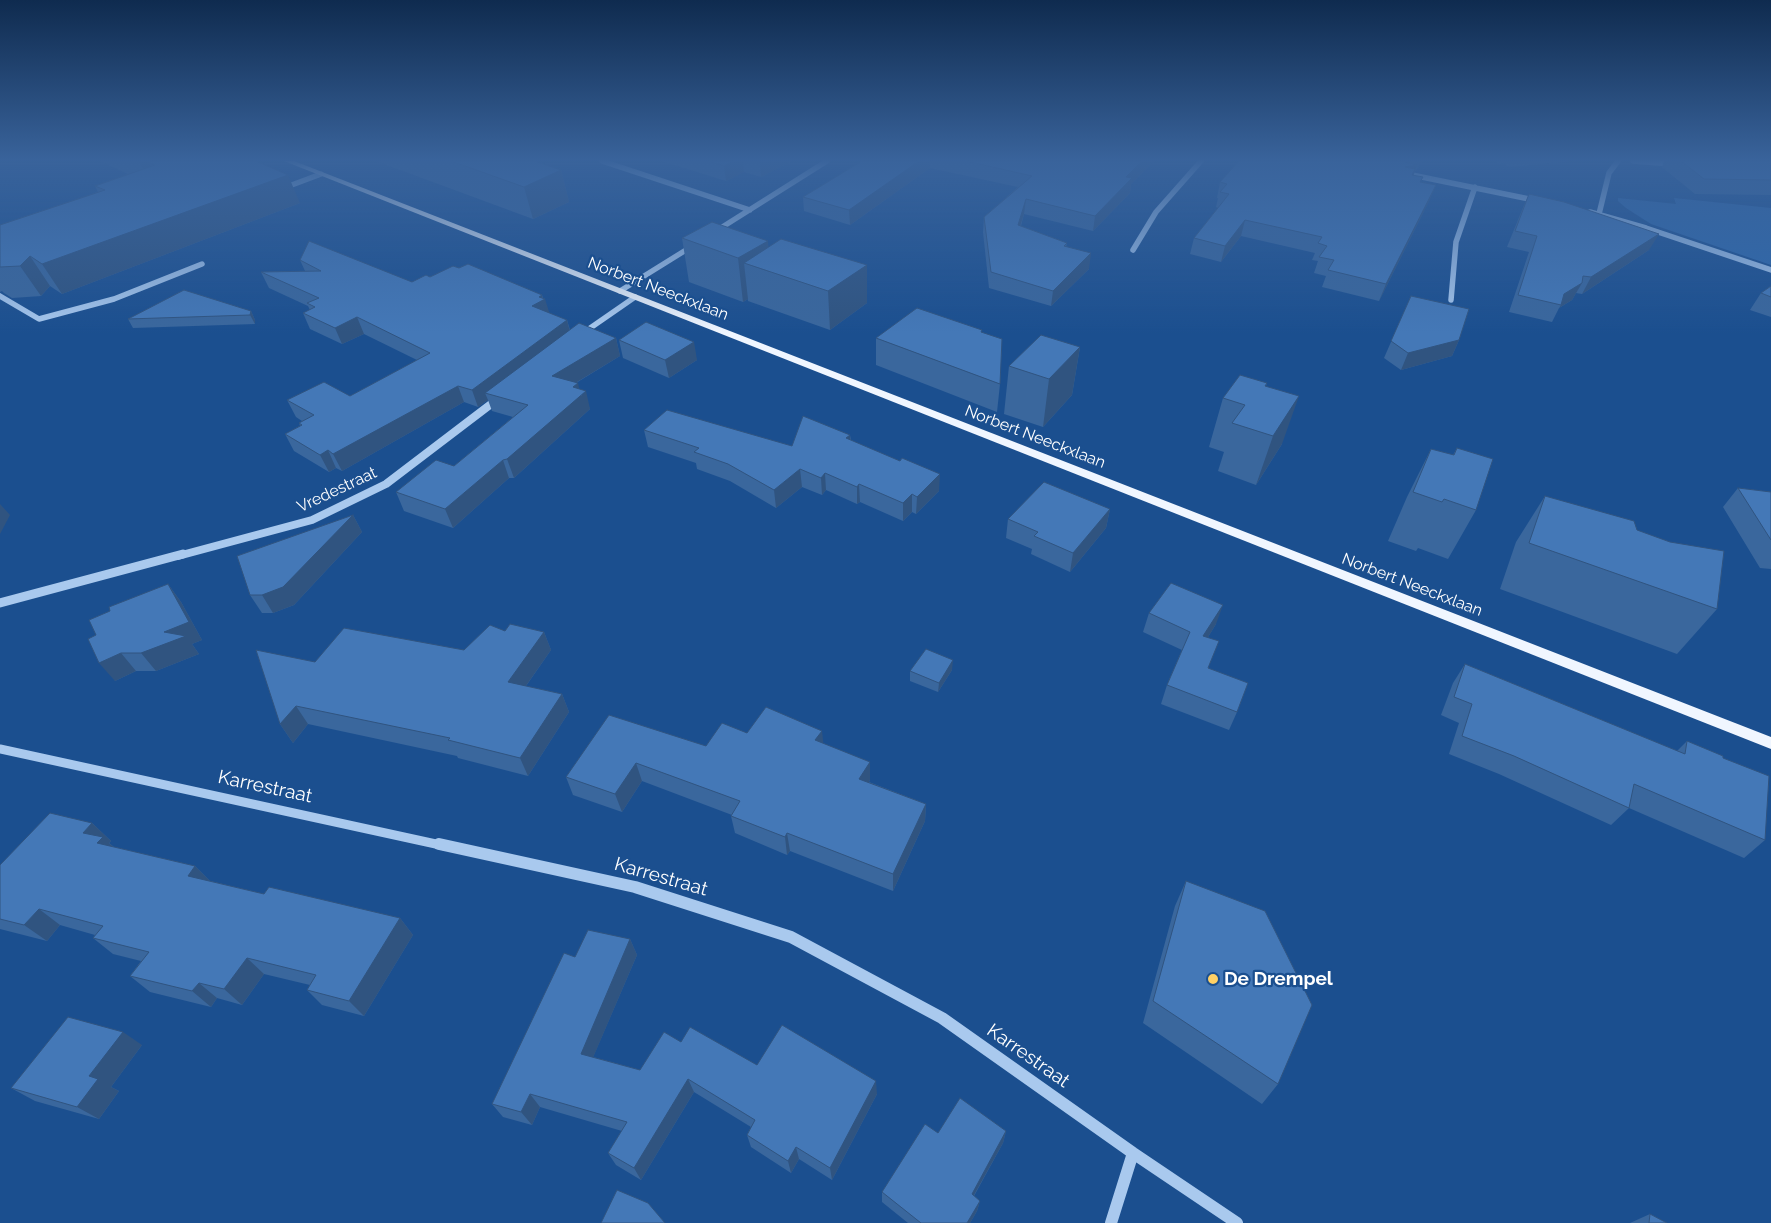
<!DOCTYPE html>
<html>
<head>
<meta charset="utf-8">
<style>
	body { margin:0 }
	canvas { display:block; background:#1b4f8f }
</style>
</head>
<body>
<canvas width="1771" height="1223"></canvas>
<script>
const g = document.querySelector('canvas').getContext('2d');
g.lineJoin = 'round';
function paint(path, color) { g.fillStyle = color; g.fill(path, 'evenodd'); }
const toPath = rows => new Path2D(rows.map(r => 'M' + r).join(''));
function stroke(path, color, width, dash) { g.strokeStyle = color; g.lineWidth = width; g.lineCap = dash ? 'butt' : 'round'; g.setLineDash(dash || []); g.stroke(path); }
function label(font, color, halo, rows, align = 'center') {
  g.font = font + ' Raleway,sans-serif'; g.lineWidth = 4.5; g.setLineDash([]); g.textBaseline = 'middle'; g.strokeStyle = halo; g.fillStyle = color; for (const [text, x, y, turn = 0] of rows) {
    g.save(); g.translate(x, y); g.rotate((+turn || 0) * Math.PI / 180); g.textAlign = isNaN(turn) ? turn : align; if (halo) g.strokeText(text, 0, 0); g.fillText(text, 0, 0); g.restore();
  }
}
const green = toPath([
	[1618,198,1676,204,1674,198,1771,208,1771,265,1651,224,1626,208,1618,201]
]);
const minorFar3 = toPath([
	[602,161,750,210],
	[1633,161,1673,164],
	[1412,175,1539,201],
	[281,182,289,186,321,174],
	[1590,212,1646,228,1771,270],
	[1599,214,1609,173,1618,161],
	[716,231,827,161],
	[1133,250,1156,212,1201,161],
	[620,291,694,245],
	[0,296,39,319,114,299,202,264],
	[1451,300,1456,242,1475,187],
	[583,333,635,297]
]);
const minorFar2 = toPath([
	[583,333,585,332],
	[178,556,312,520,386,484,499,398]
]);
const minorFar1 = toPath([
	[0,603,183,554],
	[0,749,445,846]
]);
const minor = toPath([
	[439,844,635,887,791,937,942,1018,1133,1153,1237,1223],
	[1111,1223,1133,1153]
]);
const major = toPath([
	[284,161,294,161,1771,737,1771,749,284,161]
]);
const wall = toPath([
	[100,161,256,161,300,203,62,294,50,286,41,296,12,298,4,293,2,291,0,292,0,225,98,192,95,186,128,174],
	[376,161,535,161,561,170,569,202,533,219],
	[662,161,792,161,761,177,744,172,726,181],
	[862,161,1154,161,1131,184,1130,193,1093,231,1024,214,1021,226,1067,243,1066,247,1089,269,1051,306,989,288,983,232,984,217,1018,187,930,168,850,225,804,211,803,197],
	[1239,161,1422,161,1416,171,1415,171,1413,175,1420,182,1436,185,1429,201,1379,301,1322,287,1326,276,1314,273,1318,261,1312,260,1315,253,1241,236,1221,262,1190,254,1194,238,1218,208,1216,207,1218,198,1217,198,1220,182],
	[1496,161,1571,161,1509,167,1504,163,1499,164],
	[1664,161,1771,161,1771,195,1695,194,1662,167],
	[1529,194,1649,250,1582,294,1576,293,1572,300,1559,308,1552,322,1509,312,1529,252,1507,247,1522,210],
	[682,238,768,247,867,303,830,330,748,301,748,299,743,302,689,282],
	[300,260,412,282,459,268,542,295,549,313,567,320,570,330,616,338,620,356,576,383,590,409,514,478,509,478,453,528,404,511,396,492,454,466,513,417,492,411,488,400,478,407,464,402,342,471,336,468,329,472,294,451,285,434,300,426,299,423,302,421,296,417,287,400,350,396,417,360,364,334,342,344,310,329,303,313,310,310,308,306,269,288,261,272,305,271],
	[1771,286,1771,317,1750,310,1761,293],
	[1411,296,1459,340,1452,356,1401,370,1384,358],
	[251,311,255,320,255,324,133,328,128,319],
	[876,338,1000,384,997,412,876,365],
	[619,340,697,360,669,378,623,358],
	[1080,347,1072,395,1043,427,1004,414,1009,366],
	[1267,383,1266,386,1282,444,1256,485,1218,471,1224,452,1209,447,1223,398],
	[644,430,792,446,850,435,851,440,939,491,916,514,912,512,903,521,860,502,857,504,826,490,822,495,802,487,776,508,730,481,697,469,696,463,648,447],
	[1457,448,1476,510,1448,559,1418,548,1416,551,1388,541,1407,497,1431,449,1453,455],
	[1738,488,1771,492,1771,569,1760,568,1723,507],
	[1545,496,1637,530,1717,609,1677,654,1500,589,1516,542],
	[1110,509,1106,528,1070,572,1031,554,1032,549,1006,538,1008,519],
	[353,515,362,532,294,605,273,613,262,613,250,595],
	[168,584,181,602,202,640,192,644,199,654,156,671,136,671,115,681,96,635,110,611],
	[1149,613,1216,624,1208,637,1209,669,1237,712,1229,730,1161,704,1167,685,1182,650,1143,632],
	[505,631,544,632,551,650,526,686,562,694,569,712,528,776,458,758,457,756,308,724,293,743,280,724,315,662,464,650],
	[1465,664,1677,751,1687,741,1723,758,1765,840,1744,858,1629,808,1611,825,1499,774,1449,754,1459,723,1441,715,1453,683],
	[952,670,938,692,910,681,910,671],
	[747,733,823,744,870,762,870,780,869,782,926,804,925,821,893,891,790,851,787,855,735,833,731,816,732,815,642,781,622,812,573,795,566,777,706,746],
	[92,823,111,841,109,843,114,847,195,866,210,881,264,894,400,918,413,935,364,1016,322,1005,307,990,310,985,264,974,242,1005,217,998,211,1007,150,992,130,976,141,961,113,954,93,938,95,935,60,925,47,941,0,929,0,865],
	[1186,881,1278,1084,1262,1104,1143,1023,1175,906],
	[630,939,637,955,593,1057,640,1070,681,1042,757,1065,877,1094,832,1180,799,1159,791,1173,751,1147,747,1135,751,1127,694,1092,641,1180,616,1165,608,1153,622,1131,540,1107,532,1125,503,1117,492,1104,575,957],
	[142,1045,111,1087,119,1091,99,1119,35,1101,11,1088],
	[1006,1131,1003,1143,974,1196,980,1201,977,1211,970,1223,908,1223,882,1202,882,1192,938,1133],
	[1650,1214,1667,1223,1630,1223]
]);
const shadedWall = toPath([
	[139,161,189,161,149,163,159,182,151,184],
	[734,161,743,161,744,172,726,181,724,166],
	[762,161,792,161,761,177,760,162],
	[919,161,930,161,930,168,850,225,849,210],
	[1142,161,1154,161,1131,184,1130,193,1093,231,1095,216,1126,177],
	[1420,161,1422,161,1416,171],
	[1417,165,1412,180,1405,167],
	[561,170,569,202,533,219,524,187],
	[288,175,300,203,62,294,42,264],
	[1436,185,1429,201,1379,301,1386,284],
	[1026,199,1024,214,1016,239,1018,225],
	[1245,220,1241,236,1221,262,1225,246],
	[1659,234,1649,250,1582,294,1591,277],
	[768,241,770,272,744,263,748,299,743,302,738,258],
	[1091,253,1089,269,1051,306,1053,291],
	[30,256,50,286,41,296,20,266],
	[867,265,867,303,830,330,828,291],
	[1582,283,1572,300,1559,308,1561,305,1564,294],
	[542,295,543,300,545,299,550,315,532,306,539,297],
	[251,311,255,320,255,324,250,315],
	[357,317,364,334,342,344,335,328],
	[567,320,571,336,485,393,488,400,478,407,472,390],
	[616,338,620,356,557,394,552,376],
	[1459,340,1452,356,1401,370,1408,353],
	[694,342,697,360,669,378,665,360],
	[1080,347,1072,395,1043,427,1049,379],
	[578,383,581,396,586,391,590,409,514,478,507,459,573,387],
	[458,386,464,402,342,471,333,454],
	[1299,396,1282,444,1256,485,1273,436],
	[850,435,851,452,846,438],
	[328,450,336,468,329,472,320,455],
	[503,460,509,478,453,528,445,509],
	[800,469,802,487,776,508,774,490],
	[825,473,826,490,822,495,821,478],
	[940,474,939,491,916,514,917,497],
	[859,484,860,502,857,504,857,487],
	[912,494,912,512,903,521,903,503],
	[0,504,10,515,0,534],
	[1110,509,1106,528,1070,572,1073,553],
	[353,515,362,532,294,605,273,613,262,595],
	[168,584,181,602,202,640,192,644,199,654,156,671,141,653,164,632],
	[1223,605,1216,624,1197,655,1203,636],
	[544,632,551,650,516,700,508,682],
	[121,653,136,671,115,681,99,663],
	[953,660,952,670,938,692,939,683],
	[562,694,569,712,528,776,520,758],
	[296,706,308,724,293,743,280,724],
	[822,731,824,749,815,740],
	[870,762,870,780,860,797,859,779],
	[636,763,642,781,622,812,615,794],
	[926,804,925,821,893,891,893,874],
	[92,823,111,841,109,843,122,855,104,849,83,833],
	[787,833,790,851,787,855,785,837],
	[195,866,213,884,188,876],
	[39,909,60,925,47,941,24,925],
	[400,918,413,935,364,1016,349,1001],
	[630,939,637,955,589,1067,581,1054],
	[247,958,264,974,242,1005,224,989],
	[199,983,217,998,211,1007,192,991],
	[123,1032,142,1045,111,1087,119,1091,99,1119,77,1107,89,1076],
	[688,1079,694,1092,641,1180,634,1168],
	[876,1081,877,1094,832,1180,830,1168],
	[530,1094,540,1107,532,1125,521,1112],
	[1006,1131,1003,1143,969,1204,972,1194],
	[796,1147,799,1159,791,1173,788,1161],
	[980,1201,977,1211,970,1223,967,1223]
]);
const building = toPath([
	[152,161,256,161,288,175,42,264,30,256,20,266,0,267,0,225,105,190,95,186,155,165,149,163,152,161],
	[451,161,535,161,561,170,524,187,451,161],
	[708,161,734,161,724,166,708,161],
	[862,161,919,161,849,210,803,197,862,161],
	[966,161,1142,161,1126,177,1132,178,1095,216,1026,199,1018,225,1067,243,1064,246,1091,253,1053,291,991,272,984,217,1032,176,966,161],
	[1239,161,1401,161,1417,165,1405,167,1415,169,1412,175,1423,177,1420,182,1436,185,1386,284,1328,270,1334,260,1319,257,1327,246,1318,243,1322,237,1245,220,1225,246,1194,238,1229,194,1220,192,1227,184,1220,182,1239,161],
	[1681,161,1771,161,1771,180,1704,179,1681,161],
	[1529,194,1564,202,1659,234,1591,277,1583,276,1582,283,1564,294,1561,305,1518,295,1537,236,1515,231,1529,194],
	[712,222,768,241,738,258,682,238,712,222],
	[781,239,867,265,828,291,744,263,781,239],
	[309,241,412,282,426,275,430,277,453,266,459,268,468,264,542,295,539,297,545,299,532,306,567,320,472,390,458,386,333,454,328,450,320,455,285,434,302,425,299,423,314,415,287,400,324,382,350,396,430,353,357,317,335,328,303,313,315,307,307,303,319,298,261,272,321,271,300,260,309,241],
	[1771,286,1771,297,1761,293,1771,286],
	[184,290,251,311,250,315,128,319,184,290],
	[1411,296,1469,309,1459,340,1408,353,1391,341,1411,296],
	[917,308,982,330,981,332,1002,339,1000,384,876,338,917,308],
	[646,322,694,342,665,360,619,340,646,322],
	[579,323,616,338,552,376,578,383,573,387,586,391,507,459,503,460,445,509,396,492,436,460,454,466,528,405,485,393,579,323],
	[1041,335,1080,347,1049,379,1009,366,1041,335],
	[1240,375,1267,383,1265,386,1299,396,1273,436,1232,423,1245,405,1223,398,1240,375],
	[667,410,792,446,803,416,850,435,846,438,900,461,902,458,940,474,917,497,912,494,903,503,859,484,857,487,825,473,821,478,800,469,774,490,728,464,694,452,699,448,644,430,667,410],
	[1457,448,1493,459,1476,510,1444,499,1442,502,1413,492,1431,449,1454,455,1457,448],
	[1044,482,1110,509,1073,553,1034,536,1038,532,1008,519,1044,482],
	[1738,488,1771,492,1771,540,1738,488],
	[1545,496,1634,521,1637,530,1670,542,1724,551,1717,609,1529,543,1545,496],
	[353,515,283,587,262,595,250,595,237,556,353,515],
	[1171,583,1223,605,1203,636,1219,641,1208,668,1248,683,1237,712,1167,685,1190,632,1149,613,1171,583],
	[168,584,189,622,164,632,186,636,141,653,121,653,99,663,88,639,96,635,89,620,110,611,109,607,168,584],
	[510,624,544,632,508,682,562,694,520,758,448,740,450,738,296,706,280,724,256,650,315,662,344,628,464,650,490,625,505,631,510,624],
	[926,649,953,660,939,683,910,671,926,649],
	[1465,664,1685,754,1687,741,1723,756,1723,758,1769,776,1765,840,1634,784,1629,808,1514,756,1462,736,1472,704,1454,697,1465,664],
	[766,707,822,731,815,740,870,762,859,779,926,804,893,874,787,833,785,837,731,816,740,801,636,763,615,794,566,777,609,715,706,746,722,723,747,733,766,707],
	[50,813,92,823,83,833,103,837,97,843,195,866,188,876,264,894,269,887,400,918,349,1001,307,990,316,975,247,958,224,989,199,983,192,991,130,976,149,952,93,938,103,926,39,909,24,925,0,919,0,865,50,813],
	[1186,881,1265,911,1312,1005,1278,1084,1153,1001,1186,881],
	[588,930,630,939,581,1054,640,1070,664,1032,681,1042,690,1027,757,1065,782,1025,876,1081,830,1168,796,1147,788,1161,747,1135,755,1120,688,1079,634,1168,608,1153,627,1122,530,1094,521,1112,492,1104,564,953,575,957,588,930],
	[68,1017,123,1032,89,1076,98,1079,77,1107,11,1088,68,1017],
	[960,1098,1006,1131,972,1194,980,1201,967,1223,921,1223,882,1192,925,1124,938,1133,960,1098],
	[617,1190,648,1203,665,1223,601,1223,617,1190],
	[1650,1214,1667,1223,1649,1223,1650,1214]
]);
const markers = [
	[1213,979,6,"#ffd166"]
];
const streetNames = [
	["Norbert Neeckxlaan",658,289,21],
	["Norbert Neeckxlaan",1035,437,21],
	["Vredestraat",337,490,-25],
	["Norbert Neeckxlaan",1412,585,21]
];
const nearStreetnames = [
	["Karrestraat",265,787,12],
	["Karrestraat",661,877,16],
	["Karrestraat",1028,1056,35]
];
const nearPoinames = [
	["De Drempel",1224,979]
];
paint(green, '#2e69ad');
stroke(minorFar3, '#a9c9ee', 5.5);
stroke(minorFar2, '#a9c9ee', 8);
stroke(minorFar1, '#a9c9ee', 9);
stroke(minor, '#a9c9ee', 12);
paint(major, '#f0f6ff');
paint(wall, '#3a679d');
paint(shadedWall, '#305480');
paint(building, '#4478b7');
stroke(building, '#305480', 1);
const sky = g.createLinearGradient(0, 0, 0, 333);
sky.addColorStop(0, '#0f2b4f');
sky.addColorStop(0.48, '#39639b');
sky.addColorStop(1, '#39639b00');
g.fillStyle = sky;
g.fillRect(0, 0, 1771, 333);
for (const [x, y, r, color] of markers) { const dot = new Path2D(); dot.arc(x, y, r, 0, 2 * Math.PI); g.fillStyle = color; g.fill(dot); stroke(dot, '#1b4f8f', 2); }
label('16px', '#fff', '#1b4f8f', streetNames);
label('19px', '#fff', '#1b4f8f', nearStreetnames);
label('bold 19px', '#fff', '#1b4f8f', nearPoinames, 'left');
</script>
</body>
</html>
